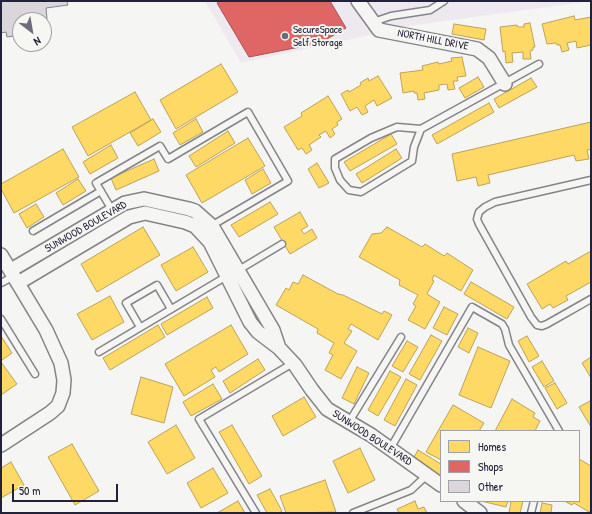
<!DOCTYPE html>
<html>
<head>
<meta charset="utf-8">
<style>
	body { margin:0 }
	#map { position:relative; width:592px; height:514px; overflow:hidden; background:#f5f5f3; font-family:"Patrick Hand",sans-serif }
	canvas { display:block }
	.frame { position:absolute; inset:0; border:2px solid #22223b; pointer-events:none }
	.legend { position:absolute; left:440px; top:430px; width:140px; height:72px; box-sizing:border-box; background:#f6f6f2; border:1px solid #a1a1a9; margin:0; padding:5px 7px; list-style:none; font-size:12px; color:#22223b }
	.legend li { display:flex; align-items:center; gap:8px; height:20px }
	.legend b { width:20px; border:1px solid #a1a1a9 }
	.north { position:absolute; left:12px; top:12px; width:40px; height:40px; box-sizing:border-box; background:#f6f6f2; border:1px solid #a1a1a9; border-radius:50%; rotate:149deg; font-size:11px; font-weight:700; line-height:16px; text-align:center; color:#22223b }
	.north::after { content:''; display:block; margin:auto; width:14px; height:18px; background:#6c6c7b; clip-path:polygon(50% 0,100% 100%,50% 72%,0 100%) }
	.scale { position:absolute; left:12px; top:484px; width:106px; height:18px; box-sizing:border-box; border:2px solid #22223b; border-top:0; padding-left:5px; font-size:12px; line-height:14px; white-space:nowrap; color:#22223b; -webkit-text-stroke:3px #f6f6f2; paint-order:stroke }
</style>
</head>
<body>
<div id="map">
<canvas width="592" height="514"></canvas>
<div class="frame"></div>
<ul class="legend">
<li><b style="height:11px;background:#ffd966"></b>Homes</li>
<li><b style="height:11px;background:#e06666"></b>Shops</li>
<li><b style="height:11px;background:#dbd5dc"></b>Other</li>
</ul>
<div class="north">N</div>
<div class="scale">50 m</div>
</div>
<script>
const g = document.querySelector('canvas').getContext('2d');
g.lineJoin = 'round';
function paint(path, color) { g.fillStyle = color; g.fill(path, 'evenodd'); }
const toPath = rows => new Path2D(rows.map(r => 'M' + r).join(''));
function stroke(path, color, width, dash) { g.strokeStyle = color; g.lineWidth = width; g.lineCap = dash ? 'butt' : 'round'; g.setLineDash(dash || []); g.stroke(path); }
function label(font, color, halo, rows, align = 'center') {
  g.font = font + ' "Patrick Hand",sans-serif'; g.lineWidth = 4; g.setLineDash([]); g.textBaseline = 'middle'; g.strokeStyle = halo; g.fillStyle = color; for (const [text, x, y, turn = 0] of rows) {
    g.save(); g.translate(x, y); g.rotate((+turn || 0) * Math.PI / 180); g.textAlign = isNaN(turn) ? turn : align; if (halo) g.strokeText(text, 0, 0); g.fillText(text, 0, 0); g.restore();
  }
}
const built = toPath([
	[205,1,591,1,416,25,241,63]
]);
const homes = toPath([
	[574,16,575,20,591,17,591,45,577,48,576,41,567,43,569,50,562,52,560,45,557,45,556,43,547,44,542,24,574,16],
	[530,23,535,47,533,47,533,50,530,51,531,59,523,59,523,52,512,53,513,62,506,63,505,51,503,52,500,27,517,25,518,27,524,27,524,24,530,23],
	[454,24,486,29,484,40,452,34,454,24],
	[462,57,466,76,457,77,458,81,453,81,455,89,448,90,447,84,439,85,439,90,424,93,425,99,418,100,417,93,414,93,414,91,403,93,400,73,423,70,422,66,438,62,439,64,452,61,451,58,462,57],
	[221,64,238,92,176,129,160,100,221,64],
	[378,76,392,98,377,106,374,100,365,106,368,112,362,115,357,107,350,111,341,94,348,90,349,92,361,85,360,83,368,78,369,81,378,76],
	[478,77,484,87,465,98,459,88,478,77],
	[531,78,537,87,499,108,494,99,531,78],
	[135,92,151,120,88,156,72,127,135,92],
	[328,96,342,119,337,122,338,125,332,129,335,134,330,138,326,131,319,135,321,137,309,145,312,150,306,154,302,148,298,150,284,127,302,116,301,113,328,96],
	[489,103,494,112,437,144,432,135,489,103],
	[153,119,161,132,138,146,130,133,153,119],
	[196,119,203,132,180,145,173,133,196,119],
	[591,122,591,149,587,150,589,159,576,161,574,155,488,175,490,183,478,186,476,177,457,181,452,154,591,122],
	[228,131,235,143,196,167,189,156,228,131],
	[391,134,397,144,350,171,344,162,391,134],
	[248,138,265,166,202,203,186,175,248,138],
	[111,145,118,158,90,174,83,162,111,145],
	[63,149,79,177,14,213,1,189,1,184,63,149],
	[396,149,402,158,362,183,356,174,396,149],
	[154,159,159,171,116,190,111,178,154,159],
	[317,163,329,183,319,188,308,169,317,163],
	[263,169,271,183,252,194,245,180,263,169],
	[78,179,86,191,63,205,56,193,78,179],
	[270,202,278,214,239,237,231,225,270,202],
	[36,204,44,217,27,228,19,214,36,204],
	[300,212,308,226,301,230,304,234,312,229,317,238,290,254,274,227,300,212],
	[143,227,160,255,97,292,81,264,143,227],
	[387,227,422,247,425,244,444,256,447,253,473,270,461,291,434,275,432,280,434,281,427,294,440,302,425,329,408,320,416,306,413,304,418,295,399,285,400,280,359,257,372,234,381,233,387,227],
	[193,247,208,272,176,291,161,265,193,247],
	[591,251,591,282,566,296,568,300,553,308,550,304,542,309,527,284,566,261,568,264,591,251],
	[303,275,338,294,343,295,382,314,384,311,392,315,378,340,351,324,348,329,352,331,344,343,357,351,341,379,325,370,333,355,329,353,334,343,317,333,318,329,276,305,286,288,289,290,293,282,298,284,303,275],
	[471,282,514,307,507,319,464,294,471,282],
	[110,296,124,322,92,340,77,314,110,296],
	[207,297,213,308,167,335,161,324,207,297],
	[444,307,458,314,447,335,433,328,444,307],
	[158,325,165,337,110,370,103,358,158,325],
	[231,325,248,354,219,372,216,367,211,370,215,377,184,396,165,364,231,325],
	[468,328,478,333,469,353,458,347,468,328],
	[431,335,442,341,420,380,409,374,431,335],
	[1,336,12,353,2,360,1,359,1,336],
	[527,336,539,356,529,362,518,341,527,336],
	[407,341,418,347,403,372,392,366,407,341],
	[478,347,510,361,491,408,459,395,478,347],
	[591,357,591,378,582,363,591,357],
	[258,359,265,370,230,393,223,381,258,359],
	[542,361,554,381,544,387,532,367,542,361],
	[1,362,17,384,1,395,1,362],
	[357,367,369,373,354,404,342,398,357,367],
	[390,371,401,377,378,416,368,410,390,371],
	[141,377,173,387,164,423,131,414,141,377],
	[406,379,417,385,395,426,384,420,406,379],
	[555,383,567,403,557,409,545,388,555,383],
	[213,384,222,399,191,416,183,402,213,384],
	[304,397,316,417,283,436,272,416,304,397],
	[512,399,535,413,533,417,540,421,535,431,495,431,512,399],
	[590,401,591,403,591,427,579,407,590,401],
	[453,405,484,423,479,431,441,431,441,460,426,452,453,405],
	[176,425,195,458,167,474,148,442,176,425],
	[232,425,262,476,249,484,219,432,232,425],
	[72,444,99,491,75,505,48,457,72,444],
	[360,448,375,480,348,493,333,461,360,448],
	[418,450,441,464,441,479,412,461,418,450],
	[579,459,591,466,591,509,589,512,574,503,572,505,566,502,579,501,579,459],
	[11,462,24,485,1,498,1,468,11,462],
	[213,468,228,493,201,508,187,483,213,468],
	[325,480,336,512,286,513,280,496,325,480],
	[270,489,282,511,279,513,267,513,257,495,270,489],
	[238,501,245,513,217,513,238,501],
	[415,501,418,509,424,507,427,513,399,513,397,509,415,501],
	[481,501,508,501,506,507,481,501],
	[511,501,523,501,520,513,509,513,511,501],
	[542,503,552,505,551,513,540,513,542,503]
]);
const shops = toPath([
	[221,1,330,1,346,28,320,43,249,57,217,3,221,1]
]);
const building = toPath([
	[1,1,67,1,68,5,46,8,47,19,20,20,20,35,7,37,6,32,1,33,1,1]
]);
const lane = toPath([
	[373,22,391,16,430,10,444,1],
	[421,129,414,147,412,161,361,192,349,190,340,180,335,168,335,159,371,138,397,127,421,129,539,64],
	[591,180,495,202,485,207,479,212,477,219,479,224,531,317,537,325,542,326,547,324,591,299],
	[112,210,96,183,160,146,168,159,248,112,288,181,211,226],
	[33,231,101,191],
	[237,271,282,244],
	[1,283,14,276],
	[1,319,35,374],
	[140,327,126,303,157,285,171,309],
	[99,352,227,276],
	[349,422,401,337],
	[390,449,472,307,502,324,505,329,509,345,559,431],
	[256,513,199,419,293,363],
	[353,513,411,490,427,475],
	[531,513,534,501]
]);
const street = toPath([
	[358,1,379,30,477,49,489,58,505,84],
	[1,255,46,330,61,363,64,380,63,393,58,406,50,413,1,445],
	[11,270,125,203,144,199,189,209,195,211,212,226,273,330,279,348,258,332,250,322,210,242,195,226,185,222,145,213,129,217,18,283],
	[279,348,295,365,312,390,327,409,371,435,441,485],
	[464,501,480,513]
]);
const markers = [
	[285,36,4,"#6c6c7b"]
];
const poiNames = [
	["SecureSpace",293,30],
	["Self Storage",293,43]
];
const streetNames = [
	["NORTH HILL DRIVE",433,40,11],
	["SUNWOOD BOULEVARD",86,227,-30],
	["SUNWOOD BOULEVARD",372,438,33]
];
paint(built, '#eee9ee');
paint(homes, '#ffd966');
stroke(homes, '#bda259', 1);
paint(shops, '#e06666');
stroke(shops, '#a75259', 1);
paint(building, '#dbd5dc');
stroke(building, '#858589', 1);
stroke(lane, '#858589', 9);
stroke(street, '#858589', 16);
stroke(lane, '#f5f5f3', 6);
stroke(street, '#f5f5f3', 13);
for (const [x, y, r, color] of markers) { const dot = new Path2D(); dot.arc(x, y, r, 0, 2 * Math.PI); g.fillStyle = color; g.fill(dot); stroke(dot, '#f6f6f2', 1.5); }
label('11px', '#22223b', '#f6f6f2', poiNames, 'left');
label('11px', '#22223b', '#f6f6f2', streetNames);
</script>
</body>
</html>
